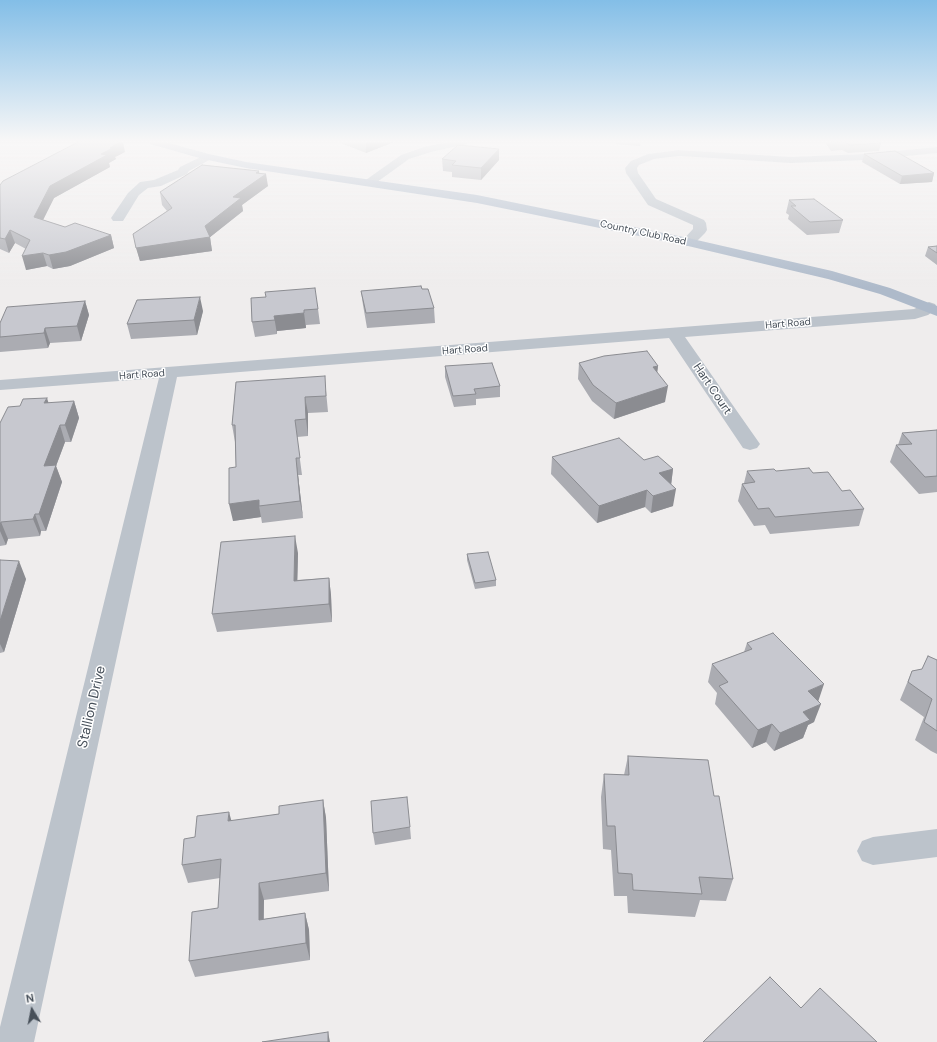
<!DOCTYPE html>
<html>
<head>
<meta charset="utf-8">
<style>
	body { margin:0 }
	#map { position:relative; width:937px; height:1042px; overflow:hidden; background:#efeded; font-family:"DM Sans",sans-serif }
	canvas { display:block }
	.north { position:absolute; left:12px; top:990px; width:40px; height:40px; -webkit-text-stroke:3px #fff; paint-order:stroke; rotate:350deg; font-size:11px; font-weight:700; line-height:16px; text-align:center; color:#464f59 }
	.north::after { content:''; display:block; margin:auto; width:14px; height:18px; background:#464f59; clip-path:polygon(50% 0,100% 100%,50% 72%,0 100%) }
</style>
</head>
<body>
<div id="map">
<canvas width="937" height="1042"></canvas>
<div class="north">N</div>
</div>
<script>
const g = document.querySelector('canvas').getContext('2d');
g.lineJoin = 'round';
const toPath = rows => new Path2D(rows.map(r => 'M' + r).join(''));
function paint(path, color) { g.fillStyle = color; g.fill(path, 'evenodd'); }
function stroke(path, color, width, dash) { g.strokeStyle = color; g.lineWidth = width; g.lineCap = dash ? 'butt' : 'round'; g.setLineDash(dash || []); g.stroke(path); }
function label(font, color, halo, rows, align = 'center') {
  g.font = font + ' "DM Sans",sans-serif'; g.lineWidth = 3; g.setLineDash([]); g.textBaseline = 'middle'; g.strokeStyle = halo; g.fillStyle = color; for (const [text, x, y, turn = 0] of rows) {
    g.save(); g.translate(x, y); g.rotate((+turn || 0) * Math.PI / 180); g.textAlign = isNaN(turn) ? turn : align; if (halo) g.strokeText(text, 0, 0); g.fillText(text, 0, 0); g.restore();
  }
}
const minor = toPath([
	[448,142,468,142,467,144,431,152,409,159,373,185,369,186,365,185,363,182,401,155,424,147,448,142],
	[937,147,937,153,865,160,791,163,679,156,654,159,639,165,637,168,638,173,656,199,704,220,706,223,707,230,705,233,693,245,688,246,683,245,681,242,693,229,693,225,648,205,626,173,625,168,631,161,648,154,679,150,791,157,865,154,937,147],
	[207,154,211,155,213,157,211,159,189,171,187,174,161,186,148,188,139,195,123,221,113,221,111,218,128,193,140,182,154,180,178,170,180,167,207,154],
	[929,302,935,304,937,307,935,310,928,315,915,319,685,337,760,444,757,448,750,450,743,448,669,338,177,377,34,1042,0,1042,0,1027,159,378,0,390,0,380,914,309,929,302],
	[937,829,937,857,873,865,862,861,857,851,862,841,873,837,937,829]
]);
const major = toPath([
	[149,142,165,142,209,154,246,162,477,195,688,238,832,271,890,288,937,306,937,316,880,294,828,279,688,246,477,203,246,168,203,159,150,144,149,142]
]);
const wall = toPath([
	[338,142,394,142,366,153],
	[616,142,641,142,640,146,616,144],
	[825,142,878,142,881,143,879,151,848,153,842,150,831,151],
	[499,149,499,160,481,180,452,177,452,172,443,171,442,159],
	[125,152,115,157,116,159,109,163,110,167,54,198,43,220,65,227,111,235,114,248,70,266,53,269,47,266,26,270,26,249,15,243,9,253,0,249,0,185],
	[864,154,934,173,932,182,900,184,862,162],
	[259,173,268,186,242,205,243,211,210,237,212,251,140,261,133,234,167,211,162,205,160,192],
	[789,200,843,220,839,233,807,235,788,219,789,215,786,213],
	[937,246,937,265,925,256,928,247],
	[361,291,434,308,435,323,367,328,363,305],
	[251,298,318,309,320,324,306,325,306,328,277,331,277,334,255,337,252,322],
	[85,301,89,315,81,341,50,343,48,348,0,352,0,323],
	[203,311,197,335,131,339,127,324],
	[579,363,658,366,657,373,665,402,614,419,592,401,578,379],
	[445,366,500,386,500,397,476,399,476,405,454,407,445,377],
	[236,382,326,391,328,412,308,413,308,436,297,437,302,475,298,475,303,518,262,523,261,517,233,521,236,467,235,442,232,425],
	[74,401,79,418,71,442,65,442,56,466,62,482,46,531,41,531,40,536,8,539,6,545,0,546,0,423,49,403],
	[937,430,937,492,919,494,890,462,896,445,898,445,902,433],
	[552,457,644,460,673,469,671,484,673,506,651,513,645,507,597,523,551,474],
	[747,471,776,471,813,473,842,491,864,509,859,526,770,534,765,525,754,526,738,501,742,484,744,483],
	[298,553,297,580,329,578,331,595,332,622,217,632,212,614],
	[467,554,496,580,496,586,475,589,467,560],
	[0,560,26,579,4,652,0,653],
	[747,643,818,701,814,722,808,725,803,738,774,751,766,742,752,748,715,704,717,693,708,682,712,664,744,652],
	[928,656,937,660,937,754,931,751,915,740,924,717,900,700,912,671,922,669],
	[628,756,714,796,733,879,726,901,700,900,695,917,628,913,627,896,614,896,611,850,603,849,601,797,604,774,624,775],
	[323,800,326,818,329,891,264,900,264,919,305,913,309,930,310,960,195,977,189,961,218,908,220,878,188,883,182,865,195,837,231,821,279,814],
	[410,827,411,839,375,845,373,833]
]);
const shadedWall = toPath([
	[120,142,123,142,125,152,115,157,116,159,109,163,110,167,54,198,38,230,34,217,50,186,101,154,110,148],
	[366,142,394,142,366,153],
	[499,149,499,160,481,180,481,168],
	[259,171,260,178,266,174,268,186,242,205,243,211,209,238,210,237,212,251,140,261,136,248,205,226,233,197,256,173],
	[934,173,932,182,900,184,902,176],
	[10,230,15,243,9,253,5,239],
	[111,235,114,248,70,266,53,269,49,255],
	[43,253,47,266,26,270,22,256],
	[200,297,203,311,197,335,194,320],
	[85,301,89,315,81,341,77,326],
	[304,313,306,328,277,331,277,334,274,316],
	[45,328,50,343,48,348,44,333],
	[658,366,656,381,653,367],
	[668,386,665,402,614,419,616,403],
	[305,397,308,413,308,436,306,419],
	[47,398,52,414,44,403],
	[74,401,79,418,71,442,65,425],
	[60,425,65,442,56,466,62,482,46,531,39,514,44,466],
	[296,458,298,475,303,518,300,501],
	[673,469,671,486,659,473],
	[676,489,673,506,651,513,653,496],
	[647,490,645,507,597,523,599,506],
	[259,500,259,506,261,517,233,521,229,504],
	[35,514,41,531,40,536,33,519],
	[1,522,8,539,6,545,0,531,0,525],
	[295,536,298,553,297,598,294,581],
	[19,561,26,579,4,652,0,644,0,621],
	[329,578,331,595,332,622,329,604],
	[824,684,818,702,808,691],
	[821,704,814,722,808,725,803,738,774,751,780,733,803,712],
	[772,724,766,742,752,748,758,730],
	[323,800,326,818,329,891,326,873],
	[229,812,234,830,228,821],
	[259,883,264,900,263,937,259,920],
	[305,913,309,930,310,960,306,943],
	[328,1032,330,1042,328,1042]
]);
const building = toPath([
	[78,142,120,142,110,148,113,148,101,154,107,155,50,186,34,217,65,227,75,223,111,235,66,252,49,255,43,253,22,256,30,240,10,230,5,239,0,238,0,185,3,181,78,142],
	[832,142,878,142,881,143,850,145,844,142,832,143,832,142],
	[458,145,499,149,481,168,452,165,456,161,442,159,458,145],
	[895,151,934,173,902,176,864,154,895,151],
	[202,165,259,171,256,173,266,174,233,197,241,198,205,226,210,237,136,248,133,234,172,208,160,192,202,165],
	[814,199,843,220,810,222,791,206,796,206,789,200,814,199],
	[937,246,937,253,928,247,937,246],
	[421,286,422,289,428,289,434,308,366,313,361,291,421,286],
	[315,288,318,309,304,310,304,313,274,316,275,320,252,322,251,298,266,297,265,292,315,288],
	[200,297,194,320,127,324,137,300,200,297],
	[85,301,77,326,45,328,44,333,0,337,0,323,7,307,85,301],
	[647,351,658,366,653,367,668,386,616,403,593,385,579,363,604,356,647,351],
	[492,363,500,386,474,389,476,394,453,396,445,366,492,363],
	[325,376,326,396,305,397,306,419,295,420,300,458,296,458,300,501,259,506,259,500,229,504,229,468,236,467,235,425,232,425,236,382,325,376],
	[47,398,44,403,74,401,65,425,60,425,44,466,56,465,39,514,35,514,33,519,1,522,0,525,0,423,8,407,20,406,23,399,47,398],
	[937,430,937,476,925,477,896,445,912,444,902,433,937,430],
	[619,438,644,460,658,456,673,469,659,473,676,489,653,496,647,490,599,506,552,457,619,438],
	[809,468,813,473,828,472,842,491,850,490,864,509,775,517,769,508,758,509,742,484,755,482,747,471,774,469,776,471,809,468],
	[295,536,294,581,329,578,329,604,212,614,221,542,295,536],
	[488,552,496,580,475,583,467,554,488,552],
	[0,560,19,561,0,621,0,560],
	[773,633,824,684,808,691,821,704,803,712,810,720,780,733,772,724,758,730,719,686,728,682,712,664,752,649,747,643,773,633],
	[928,656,937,660,937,731,924,722,932,699,908,682,912,671,922,669,928,656],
	[628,756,708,760,714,796,719,796,733,879,699,877,702,894,633,890,632,874,618,873,615,826,607,826,604,774,629,775,628,756],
	[407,797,410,827,373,833,371,801,407,797],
	[323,800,326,873,259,883,259,920,305,913,306,943,189,961,192,912,218,908,221,859,182,865,184,839,195,837,197,816,229,812,228,821,279,814,279,806,323,800],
	[770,977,801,1008,820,988,877,1042,703,1042,770,977],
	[328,1032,328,1042,262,1042,328,1032]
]);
const farStreetnames = [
	["Country Club Road",643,233,12],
	["Hart Road",788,324,-5],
	["Hart Road",465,350,-4],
	["Hart Road",142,375,-4]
];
const streetNames = [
	["Hart Court",712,389,56]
];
const nearStreetnames = [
	["Stallion Drive",92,707,-77]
];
paint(minor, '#bcc3cb');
paint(major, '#aebaca');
paint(wall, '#abacb2');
paint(shadedWall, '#8b8c91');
paint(building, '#c7c8cf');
stroke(building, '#8b8c91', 1);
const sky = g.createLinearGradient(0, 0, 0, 288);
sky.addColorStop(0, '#83bee7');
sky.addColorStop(0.49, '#f8f7f7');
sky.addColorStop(1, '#f8f7f700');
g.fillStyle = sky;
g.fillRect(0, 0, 937, 288);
label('10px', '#464f59', '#fff', farStreetnames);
label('12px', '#464f59', '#fff', streetNames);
label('14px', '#464f59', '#fff', nearStreetnames);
</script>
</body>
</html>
